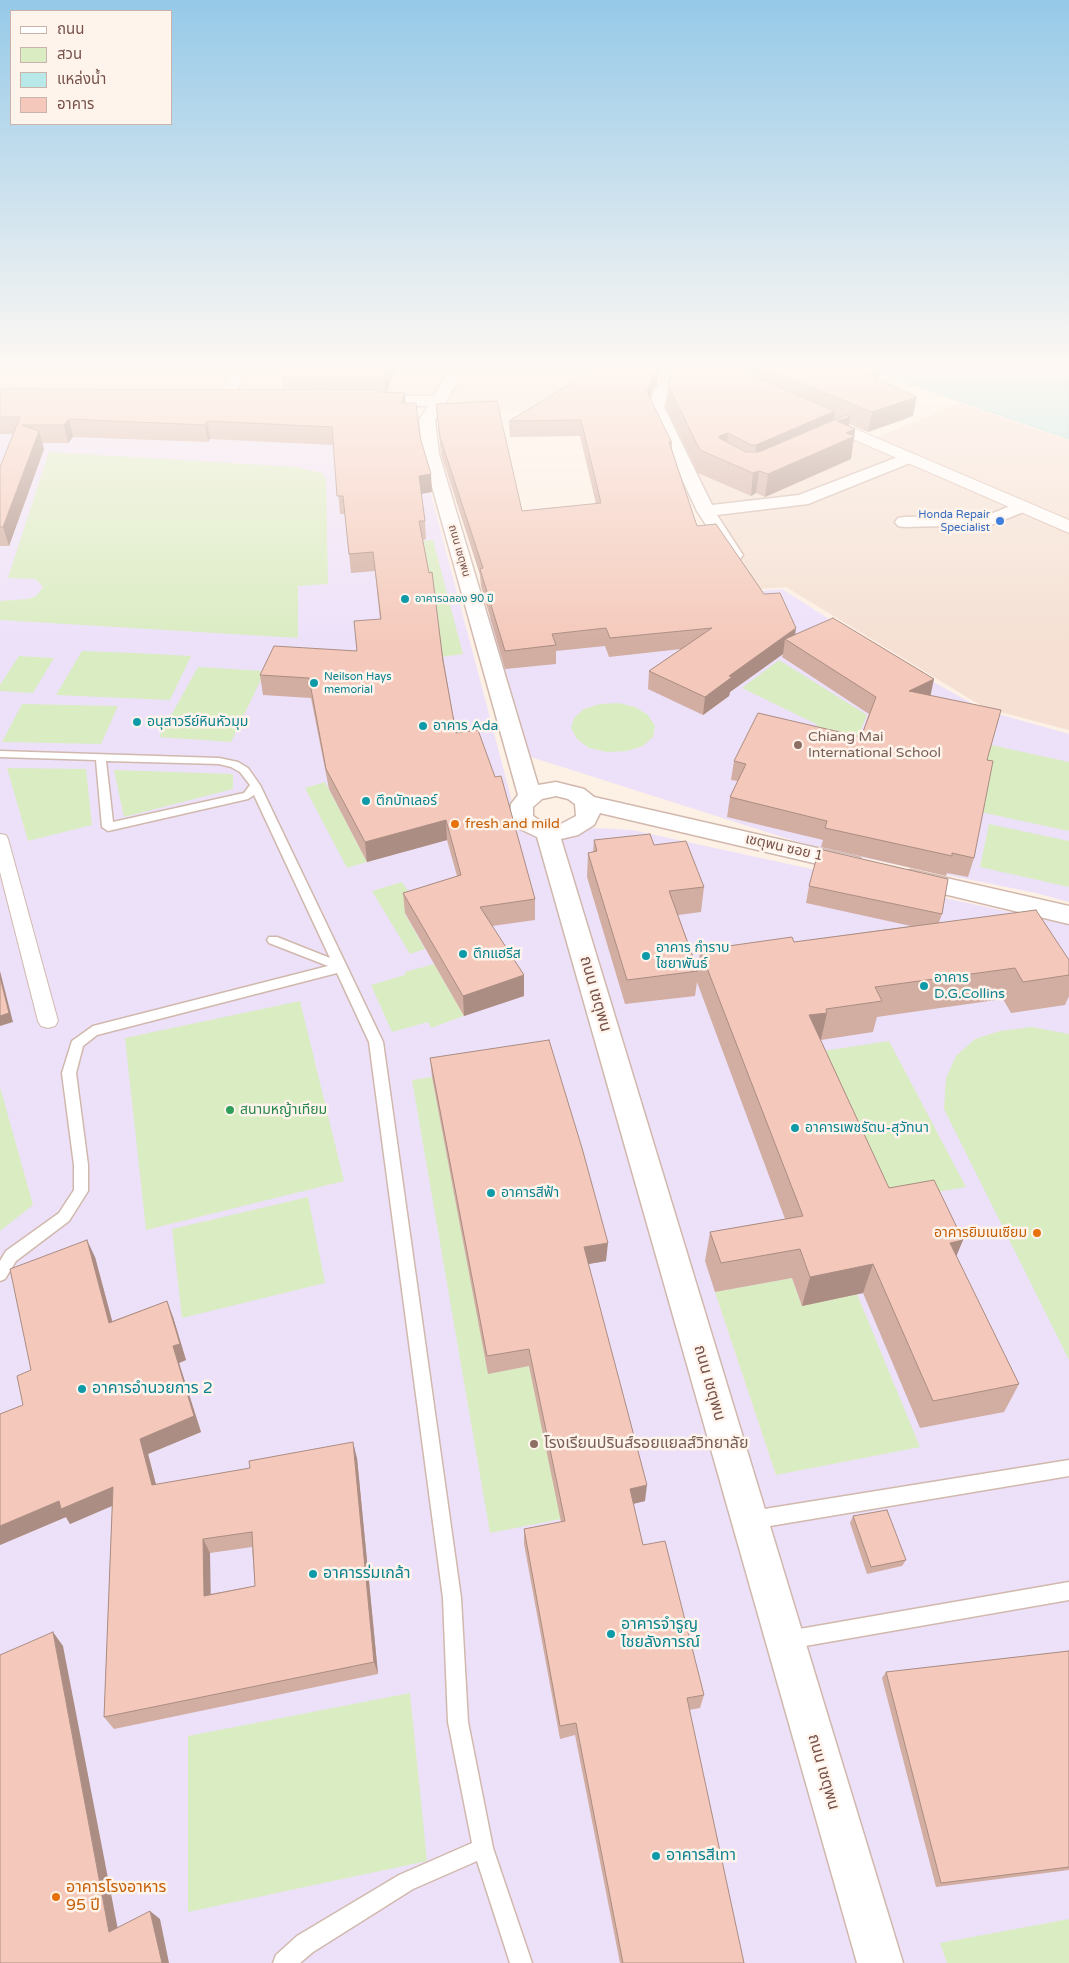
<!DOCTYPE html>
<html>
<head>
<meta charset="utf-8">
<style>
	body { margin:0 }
	#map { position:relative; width:1069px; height:1963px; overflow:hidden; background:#fdf0e5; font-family:"Varela Round","Noto Sans Thai",sans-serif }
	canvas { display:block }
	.legend { position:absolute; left:10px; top:10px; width:162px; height:115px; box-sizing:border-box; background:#fff4ec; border:1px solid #c9b3ab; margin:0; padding:6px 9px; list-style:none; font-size:15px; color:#775249 }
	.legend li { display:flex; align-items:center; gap:10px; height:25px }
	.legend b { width:25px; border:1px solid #c9b3ab }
</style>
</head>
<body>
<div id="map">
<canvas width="1069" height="1963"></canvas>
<ul class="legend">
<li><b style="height:6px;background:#fff"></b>ถนน</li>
<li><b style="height:14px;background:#daecc2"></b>สวน</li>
<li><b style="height:14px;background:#b8e8e7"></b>แหล่งน้ำ</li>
<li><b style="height:14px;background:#f4c9bb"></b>อาคาร</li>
</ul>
</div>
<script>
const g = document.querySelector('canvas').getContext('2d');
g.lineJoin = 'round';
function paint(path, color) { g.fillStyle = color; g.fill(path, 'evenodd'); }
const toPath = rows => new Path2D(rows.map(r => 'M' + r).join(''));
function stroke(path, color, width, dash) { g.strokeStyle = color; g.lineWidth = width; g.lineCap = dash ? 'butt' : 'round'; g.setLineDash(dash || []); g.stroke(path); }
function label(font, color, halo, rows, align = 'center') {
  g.font = font + ' "Varela Round","Noto Sans Thai",sans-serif'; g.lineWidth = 5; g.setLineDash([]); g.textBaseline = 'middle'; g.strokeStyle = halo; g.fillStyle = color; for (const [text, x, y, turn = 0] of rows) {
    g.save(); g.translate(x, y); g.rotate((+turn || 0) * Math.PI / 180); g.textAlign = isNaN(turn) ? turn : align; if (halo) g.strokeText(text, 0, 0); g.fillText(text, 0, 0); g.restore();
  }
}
const residential = toPath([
	[0,369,685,369,872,439,960,403,1069,440,1069,730,985,708,786,587,749,590,649,409,438,413,448,398,0,396]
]);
const education = toPath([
	[0,402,395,402,418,413,415,434,518,824,632,830,1069,925,1069,1963,0,1963],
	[782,589,890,658,984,710,1069,734,1069,902,1036,893,820,849,531,757,483,618]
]);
const green = toPath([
	[49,452,295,467,322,473,326,479,328,584,298,586,298,638,0,620,0,601,28,599,36,596,43,587,36,579,8,578],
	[433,540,463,654,441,657,421,541],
	[82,651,136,653,191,656,170,700,56,695],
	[19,656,54,658,33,693,0,691,0,685],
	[779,660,867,715,852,751,829,744,816,724,742,688],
	[198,667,265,671,231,742,159,737],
	[618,703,635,707,648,715,655,726,653,737,643,746,627,751,607,752,589,748,577,739,571,728,574,718,584,709,600,704],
	[22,704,118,706,101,744,2,742],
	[991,745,1069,762,1069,831,980,812,882,754],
	[7,768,86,769,92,825,28,841],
	[114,770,233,774,233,789,124,817],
	[325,782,345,820,367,862,347,868,305,788],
	[989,824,1069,841,1069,887,980,867],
	[402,882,420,909,405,914,425,949,410,954,372,891],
	[434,964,464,1016,431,1028,428,1022,392,1032,371,985,405,975,405,972],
	[300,1001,344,1181,146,1230,125,1038],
	[1032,1027,1069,1034,1069,1360,944,1109,946,1078,956,1056,975,1039,1000,1031],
	[889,1041,966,1187,879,1202,810,1053],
	[432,1077,488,1373,529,1366,561,1519,490,1533,412,1080],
	[0,1087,33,1205,0,1231],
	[308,1197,325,1283,182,1318,172,1229],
	[792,1278,802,1306,857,1294,920,1447,776,1475,715,1292],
	[410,1693,427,1861,188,1912,188,1736],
	[1069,1919,1069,1963,947,1963,940,1943]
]);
const water = toPath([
	[876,369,1069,369,1069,439,899,380,876,369]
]);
const service = toPath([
	[0,751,219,758,238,762,248,768,260,785,383,1042,461,1598,468,1722,493,1848,532,1963,510,1963,477,1861,413,1889,313,1952,300,1963,273,1963,276,1955,297,1936,399,1875,472,1843,448,1722,443,1598,369,1042,337,973,97,1035,83,1046,76,1073,88,1165,88,1191,69,1221,16,1261,5,1279,0,1281,0,1261,6,1251,59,1213,74,1190,74,1165,62,1073,72,1041,93,1026,328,966,269,943,267,940,269,937,277,937,330,958,254,795,248,799,108,831,102,827,96,760,0,757,0,751],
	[106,761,219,764,231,767,240,772,250,785,244,793,113,822,106,761],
	[1069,1460,1069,1476,752,1529,746,1526,743,1520,746,1514,752,1511,1069,1460],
	[1069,1582,1069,1600,788,1649,781,1647,779,1640,781,1633,788,1631,1069,1582]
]);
const pedestrian = toPath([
	[0,834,6,835,8,839,58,1021,55,1026,48,1028,41,1026,38,1021,0,872,0,834]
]);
const minor = toPath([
	[234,369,248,369,230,403,220,403,217,400,234,369],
	[451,369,465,369,435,420,439,454,538,785,556,782,584,789,594,797,852,856,860,858,864,864,860,870,852,872,600,813,594,825,578,835,561,839,903,1963,857,1963,537,837,520,829,510,818,511,804,518,795,423,454,419,420,428,406,368,406,363,404,360,401,363,398,368,396,434,396,451,369],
	[556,796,568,799,575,804,576,816,559,825,542,822,533,816,533,807,542,799,556,796],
	[671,369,686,369,668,393,664,407,712,505,799,495,903,455,909,453,915,455,917,458,915,461,808,504,717,515,743,555,740,559,734,560,728,559,697,511,648,407,654,392,671,369],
	[1020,502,1026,503,1029,507,1026,511,991,525,904,527,898,526,895,522,898,518,904,517,988,515,1020,502],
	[911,870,1069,906,1069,924,902,884,899,878,902,872,911,870]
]);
const secondary = toPath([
	[820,414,1069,520,1069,533,814,422,812,419,814,416,820,414]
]);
const wall = toPath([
	[284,369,396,369,386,392,405,403,420,437,432,492,421,494,425,521,426,539,423,540,456,733,535,899,535,920,492,926,524,975,524,996,464,1016,405,913,403,893,457,876,447,840,367,862,329,789,311,698,263,695,260,675,357,651,380,619,375,571,351,573,345,514,340,514,334,445,210,439,208,442,73,437,68,443,42,443,44,449,9,546,0,546,0,467,13,434,0,434,0,389,283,389,282,377],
	[658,369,657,384,652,391,650,398,672,443,672,449,697,526,764,594,795,634,930,695,987,760,974,858,968,877,947,873,946,876,821,847,823,840,727,817,730,797,738,781,731,780,734,761,861,737,869,714,782,657,783,654,730,692,729,696,703,715,648,689,649,671,681,649,609,657,605,646,556,651,556,664,505,669,481,586,480,575,441,454,436,404,522,511,596,504,580,436,510,437,509,421],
	[754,369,876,369,878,379,913,416,868,432,849,424,849,426,855,429,851,459,765,497,756,493,751,496,698,473,666,407,668,385,753,376],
	[594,840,654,845,704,887,701,912,678,915,698,970,700,950,794,942,911,926,806,903,809,886,942,914,939,922,1069,960,1069,996,1065,1005,1011,1013,1003,999,877,1017,873,1032,821,1040,821,1041,889,1188,963,1240,956,1256,1019,1384,1004,1412,920,1428,863,1293,802,1306,792,1278,715,1292,705,1261,710,1232,785,1219,697,982,695,996,625,1004,587,877,588,853,593,852],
	[430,1058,606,1261,588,1264,645,1501,633,1504,643,1545,704,1695,700,1708,689,1710,744,1963,620,1963,575,1735,560,1739,524,1544,524,1529,561,1522,529,1366,488,1374,432,1077],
	[95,1257,112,1321,167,1301,173,1317,186,1360,179,1363,201,1432,148,1454,156,1485,357,1458,378,1674,114,1729,104,1717,112,1506,70,1524,66,1517,0,1545,0,1414,23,1405,31,1370],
	[252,1547,255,1586,210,1594,210,1553],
	[853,1516,906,1560,902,1566,867,1574,850,1523],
	[1069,1651,1069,1870,936,1887,882,1678,886,1672]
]);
const shadedWall = toPath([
	[388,369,396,369,386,394,384,377],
	[658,369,657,384,652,391,646,408,647,392,653,376],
	[880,371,876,390,868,375],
	[405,393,406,410,401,403],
	[917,397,913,416,868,432,872,412],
	[835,411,832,432,754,467,756,445],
	[850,417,848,432,855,429,851,459,765,497,768,474,837,421],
	[69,419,73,437,68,443,64,425],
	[207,421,210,439,208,442,205,425],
	[39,431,44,449,9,546,3,527],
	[728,433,726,455,719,436],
	[759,471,756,493,751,496,753,473],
	[431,474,432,492,420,494,419,476],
	[796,628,794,644,785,639,783,654,730,692,729,696,703,715,705,697,729,676],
	[934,679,930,698,909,691],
	[446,820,447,840,367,862,365,842],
	[0,971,13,1022,0,1026],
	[524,975,524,996,464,1016,463,996],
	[827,1013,820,1044,809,1015],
	[87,1240,95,1257,117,1339,109,1323],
	[963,1240,951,1269,950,1243],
	[608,1243,606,1261,583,1265,584,1247],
	[873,1264,863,1293,802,1306,810,1277],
	[167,1301,173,1317,186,1360,179,1363,201,1432,148,1454,160,1500,152,1485,140,1439,173,1346],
	[353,1442,357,1458,378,1674,374,1662],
	[647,1485,645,1501,628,1505,630,1489],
	[113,1487,121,1502,70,1524,66,1517,0,1545,0,1526,59,1501],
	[203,1539,210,1553,211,1609,204,1596],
	[53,1632,63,1646,120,1940,109,1932],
	[150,1911,160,1919,169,1963,162,1963]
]);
const building = toPath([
	[284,369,388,369,384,377,282,377,284,369],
	[596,369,658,369,653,376,647,392,672,443,669,442,697,526,716,524,764,594,780,593,796,628,729,676,732,677,705,697,649,671,712,628,610,638,606,628,552,634,556,645,505,651,480,569,483,568,440,437,436,404,497,401,522,511,601,503,581,420,509,421,596,369],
	[674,369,726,369,730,370,736,369,835,411,756,445,751,445,728,433,719,436,719,438,746,452,759,452,846,415,850,417,837,421,855,429,846,433,855,436,768,474,759,471,753,473,700,450,668,385,671,373,674,369],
	[765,369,876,369,880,371,868,375,917,397,872,412,765,369],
	[0,389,379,390,378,392,405,393,401,403,416,403,420,437,431,474,419,476,425,521,419,521,429,573,432,572,443,661,456,733,478,730,495,777,501,776,535,899,480,907,524,975,463,996,403,893,461,875,446,820,365,842,326,769,309,678,260,675,274,646,357,651,354,621,381,619,373,552,349,554,343,496,337,496,332,427,207,421,205,425,69,419,64,425,22,425,39,431,3,527,0,527,0,467,20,417,0,417,0,389],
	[833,618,934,679,909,691,1001,710,987,760,993,761,974,858,952,853,952,856,825,828,827,821,730,797,746,764,734,761,758,713,861,737,876,697,785,639,833,618],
	[650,834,654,845,686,841,704,887,669,891,698,971,627,980,588,853,597,851,594,840,650,834],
	[819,849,948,879,942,914,809,886,819,849],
	[1036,910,1069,960,1069,975,1023,982,1015,968,875,987,882,1001,826,1009,827,1013,809,1015,889,1188,934,1180,963,1240,950,1243,1019,1384,933,1401,873,1264,810,1277,800,1249,721,1263,710,1232,803,1216,700,950,792,937,794,942,1036,910],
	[0,977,9,1013,0,1016,0,977],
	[549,1040,582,1148,608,1243,584,1247,647,1485,630,1489,643,1545,665,1541,704,1695,687,1698,744,1963,623,1963,576,1723,560,1726,524,1529,565,1521,529,1349,487,1356,430,1058,549,1040],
	[87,1240,109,1323,167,1301,180,1344,173,1346,194,1416,140,1439,152,1485,250,1468,249,1461,353,1442,374,1662,104,1717,113,1487,61,1509,59,1501,0,1526,0,1414,23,1405,17,1376,31,1370,10,1269,87,1240],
	[252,1532,255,1586,204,1596,203,1539,252,1532],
	[887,1510,906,1560,871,1567,853,1516,887,1510],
	[53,1632,109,1932,150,1911,162,1963,0,1963,0,1655,53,1632],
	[1069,1651,1069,1867,941,1883,886,1672,1069,1651]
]);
const markers = [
	[1000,521,5,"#3f7fe0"],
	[405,599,5,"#0f9aa8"],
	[314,683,5,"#0f9aa8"],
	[137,722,5,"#0f9aa8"],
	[423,726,5,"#0f9aa8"],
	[798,745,5,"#8d6e63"],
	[366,801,5,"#0f9aa8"],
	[455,824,5,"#e8710a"],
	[463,954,5,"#0f9aa8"],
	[646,956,5,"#0f9aa8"],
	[924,986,5,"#0f9aa8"],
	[230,1110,5,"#2e9e5b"],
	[795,1128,5,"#0f9aa8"],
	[491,1193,5,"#0f9aa8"],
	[1037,1233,5,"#e8710a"],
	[82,1389,5,"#0f9aa8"],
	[534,1444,5,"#8d6e63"],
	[313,1574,5,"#0f9aa8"],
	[611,1634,5,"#0f9aa8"],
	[656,1856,5,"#0f9aa8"],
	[56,1897,5,"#e8710a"]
];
const farShopnames = [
	["Honda Repair",990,515],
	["Specialist",990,528]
];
const farStreetnames = [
	["ถนน เชตุพน",459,551,74]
];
const farCulturenames = [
	["อาคารฉลอง 90 ปี",415,599],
	["Neilson Hays",324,677],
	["memorial",324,690]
];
const cultureNames = [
	["อนุสาวรีย์หินหัวมุม",147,722],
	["อาคาร Ada",433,726],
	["ตึกบัทเลอร์",376,801],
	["อาคาร กำราบ",656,948],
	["ไชยาพันธ์",656,964],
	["ตึกแฮรีส",473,954],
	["อาคาร",934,978],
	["D.G.Collins",934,994],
	["อาคารเพชรัตน-สุวัทนา",805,1128],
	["อาคารสีฟ้า",501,1193]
];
const educationNames = [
	["Chiang Mai",808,737],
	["International School",808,753]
];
const foodNames = [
	["fresh and mild",465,824],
	["อาคารยิมเนเซียม",1027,1233,"right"]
];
const streetNames = [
	["เชตุพน ซอย 1",784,848,13]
];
const leisureNames = [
	["สนามหญ้าเทียม",240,1110]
];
const nearStreetnames = [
	["ถนน เชตุพน",595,994,74],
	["ถนน เชตุพน",709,1383,74],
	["ถนน เชตุพน",823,1772,74]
];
const nearCulturenames = [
	["อาคารอำนวยการ 2",92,1389],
	["อาคารร่มเกล้า",323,1574],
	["อาคารจำรูญ",621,1625],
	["ไชยลังการณ์",621,1643],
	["อาคารสีเทา",666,1856]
];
const nearEducationnames = [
	["โรงเรียนปรินส์รอยแยลส์วิทยาลัย",544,1444]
];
const nearFoodnames = [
	["อาคารโรงอาหาร",66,1888],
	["95 ปี",66,1906]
];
paint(residential, '#f5e0d3');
paint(education, '#ede1fa');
paint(green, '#daecc2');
paint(water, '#b8e8e7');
stroke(water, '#9edada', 1);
stroke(service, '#d1b8ad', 3);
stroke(pedestrian, '#d1b8ad', 2);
stroke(minor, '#d1b8ad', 3);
stroke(secondary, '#d8b8ac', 2);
paint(service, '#fff');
paint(pedestrian, '#fff');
paint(minor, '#fff');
paint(secondary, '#fff');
paint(wall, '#d2ada1');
paint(shadedWall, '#ab8d83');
paint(building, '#f4c9bb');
stroke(building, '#ab8d83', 1);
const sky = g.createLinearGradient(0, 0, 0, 644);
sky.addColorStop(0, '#95c9e8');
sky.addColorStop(0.57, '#fef8f3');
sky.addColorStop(1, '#fef8f300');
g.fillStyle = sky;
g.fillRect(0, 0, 1069, 644);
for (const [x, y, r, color] of markers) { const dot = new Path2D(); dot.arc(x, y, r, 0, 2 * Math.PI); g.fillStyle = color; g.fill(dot); stroke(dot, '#fff4ec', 2); }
label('11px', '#366cbe', '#fff4ec', farShopnames, 'right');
label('11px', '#775249', '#fff4ec', farStreetnames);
label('11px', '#0d838f', '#fff4ec', farCulturenames, 'left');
label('14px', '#0d838f', '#fff4ec', cultureNames, 'left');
label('14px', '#785e54', '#fff4ec', educationNames, 'left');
label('14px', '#c56008', '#fff4ec', foodNames, 'left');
label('14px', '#775249', '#fff4ec', streetNames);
label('14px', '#27864d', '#fff4ec', leisureNames, 'left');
label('16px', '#775249', '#fff4ec', nearStreetnames);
label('16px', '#0d838f', '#fff4ec', nearCulturenames, 'left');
label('16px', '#785e54', '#fff4ec', nearEducationnames, 'left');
label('16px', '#c56008', '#fff4ec', nearFoodnames, 'left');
</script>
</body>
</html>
